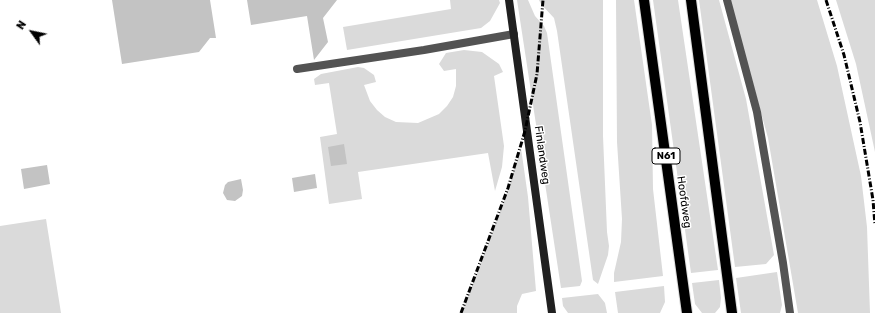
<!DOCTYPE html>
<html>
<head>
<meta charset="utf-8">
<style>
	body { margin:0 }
	#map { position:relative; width:875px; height:313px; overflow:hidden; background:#fff; font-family:Rubik,sans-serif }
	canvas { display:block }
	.north { position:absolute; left:12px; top:12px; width:40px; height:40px; -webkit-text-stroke:3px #fff; paint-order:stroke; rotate:303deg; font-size:11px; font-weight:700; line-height:16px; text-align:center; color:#000 }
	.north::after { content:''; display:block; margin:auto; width:14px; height:18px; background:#000; clip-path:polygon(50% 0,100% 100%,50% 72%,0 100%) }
</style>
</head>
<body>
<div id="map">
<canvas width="875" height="313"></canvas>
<div class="north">N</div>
</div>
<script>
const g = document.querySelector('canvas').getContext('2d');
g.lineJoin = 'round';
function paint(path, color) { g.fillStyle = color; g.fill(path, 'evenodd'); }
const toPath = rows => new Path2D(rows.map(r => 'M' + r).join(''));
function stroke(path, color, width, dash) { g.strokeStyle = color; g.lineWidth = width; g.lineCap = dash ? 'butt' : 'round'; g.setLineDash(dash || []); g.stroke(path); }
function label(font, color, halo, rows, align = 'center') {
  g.font = font + ' Rubik,sans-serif'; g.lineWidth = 3; g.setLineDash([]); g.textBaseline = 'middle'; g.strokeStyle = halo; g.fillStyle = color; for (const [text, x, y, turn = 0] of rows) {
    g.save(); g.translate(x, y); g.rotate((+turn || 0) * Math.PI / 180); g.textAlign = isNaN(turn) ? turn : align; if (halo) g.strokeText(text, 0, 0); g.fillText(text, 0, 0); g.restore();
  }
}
const green = toPath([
	[450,0,499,0,500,3,490,21,481,28,347,50,343,27,451,9],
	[517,0,528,0,535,16,544,26,547,33,582,281,580,286,561,288],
	[539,0,603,0,603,136,607,232,609,246,608,255,598,284,593,280,557,31,554,18,541,4],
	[616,0,634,0,652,125,653,189,663,276,614,282,614,273,621,242,622,219,617,142],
	[653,0,678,0,718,270,691,273],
	[699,0,719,0,746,99,774,255,766,264,735,267],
	[730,0,817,0,837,66,861,176,867,227,870,313,798,313,768,138],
	[836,0,875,0,875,152,856,64],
	[464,50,482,52,499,64,503,72,494,76,504,146,502,167,495,191,488,153,358,172,362,199,329,204,320,137,337,134,329,83,315,85,314,79,321,74,358,67,364,68,374,75,376,82,364,85,370,101,377,110,385,117,396,122,418,123,439,114,447,106,453,97,456,86,456,69,444,71,439,64,446,53],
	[521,148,528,197,536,291,522,294,517,306,517,313,462,313,506,196],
	[46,219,61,313,0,313,0,226],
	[777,272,782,305,780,313,741,313,736,278],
	[719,280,721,298,720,307,715,313,702,313,695,304,692,283],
	[664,286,665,302,660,313,618,313,615,292],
	[598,294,605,303,607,313,568,313,563,306,562,298]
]);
const building = toPath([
	[112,0,210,0,216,38,210,38,199,52,122,64],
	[247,0,337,0,323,18,328,42,314,60,307,16,251,25],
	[344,144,347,164,331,166,328,147],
	[47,165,50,184,24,189,21,169],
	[315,174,317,188,294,192,292,178],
	[241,179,243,190,242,196,235,201,227,200,223,193,225,185,228,182]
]);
const lane = toPath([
	[297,69,424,50,514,34]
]);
const street = toPath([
	[727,0,757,112,783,263,790,313]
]);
const secondary = toPath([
	[509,0,552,313]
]);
const primary = toPath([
	[644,0,687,313],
	[691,0,732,313]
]);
const rail = toPath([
	[826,0,844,55,860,122,873,200,875,225],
	[461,313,508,188,525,131,537,74,543,0]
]);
const shields = [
	[666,156,28]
];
const shieldNames = [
	["N61",666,156]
];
const streetNames = [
	["Finlandweg",542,155,82],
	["Hoofdweg",684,202,82]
];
paint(green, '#dadada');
paint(building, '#c3c3c3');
stroke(primary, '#dbdbdb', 12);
stroke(lane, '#535353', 8);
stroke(street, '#535353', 8);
stroke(secondary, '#202020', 8);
stroke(primary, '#000', 10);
stroke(rail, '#000', 3, [6, 2, 1, 2]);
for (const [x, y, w] of shields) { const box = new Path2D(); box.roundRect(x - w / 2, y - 8, w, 16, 3); g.fillStyle = '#fff'; g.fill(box); stroke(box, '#000', 1); }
label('bold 10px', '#000', null, shieldNames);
label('11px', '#000', '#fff', streetNames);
</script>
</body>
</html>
